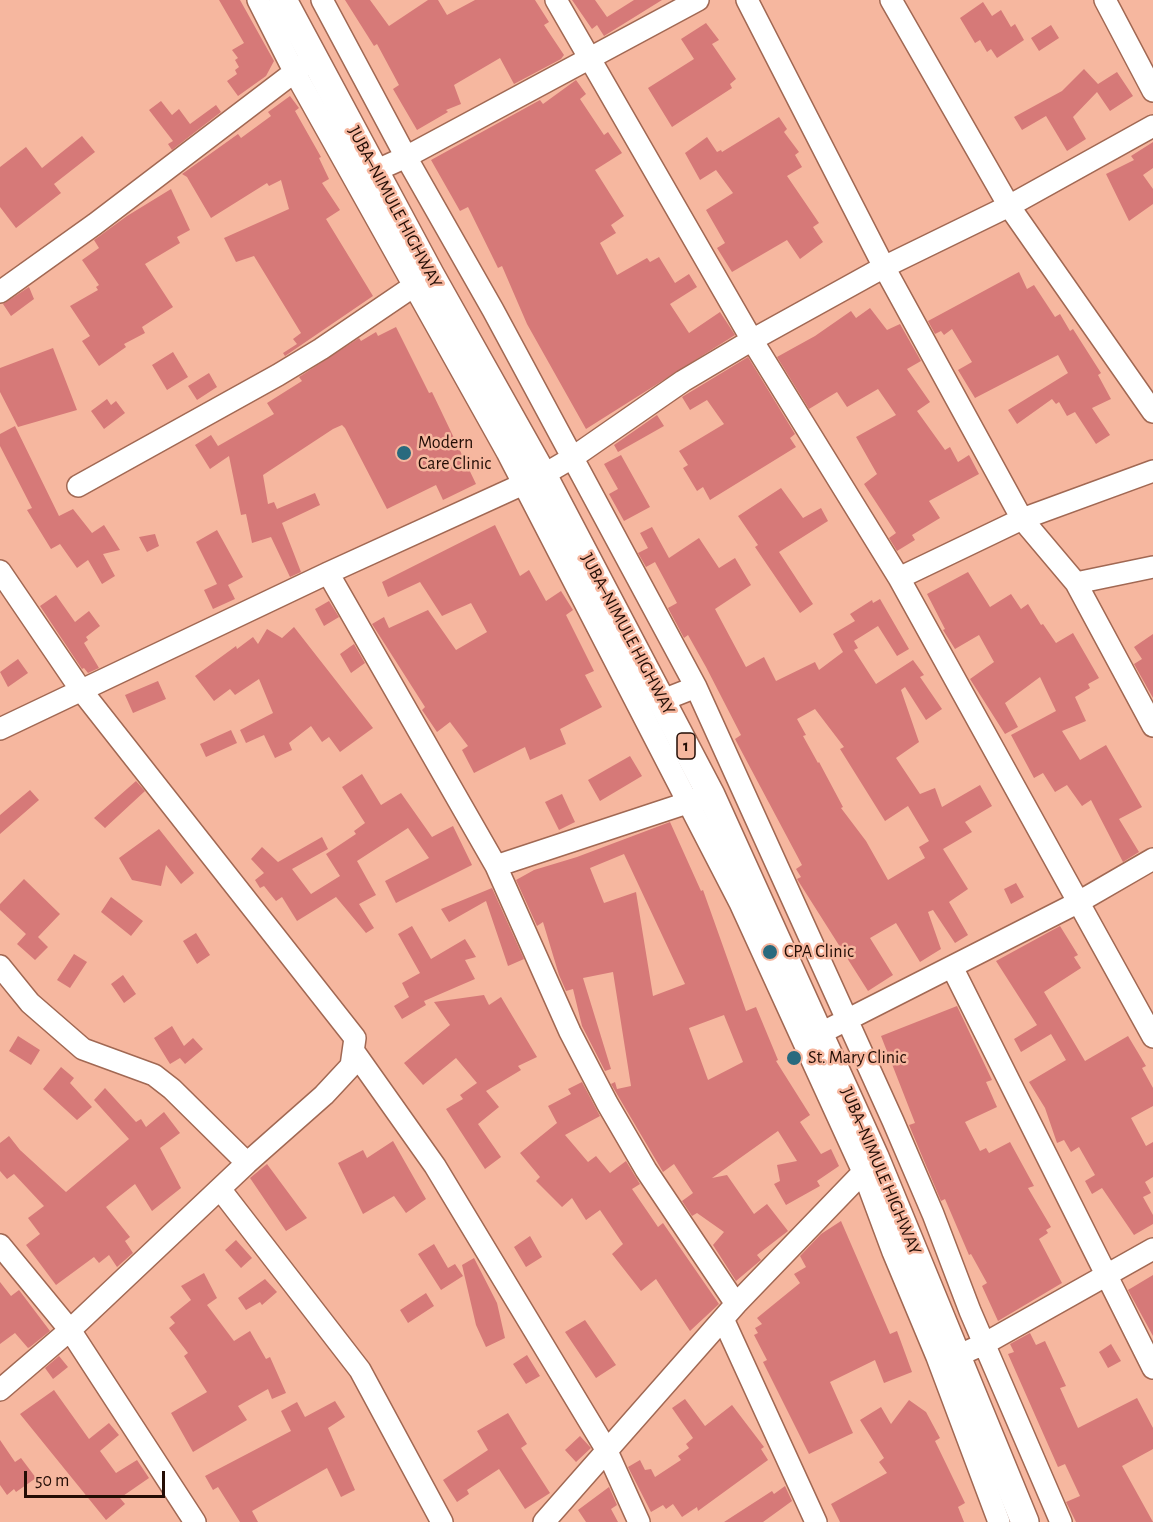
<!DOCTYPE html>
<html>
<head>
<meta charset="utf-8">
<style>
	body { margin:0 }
	#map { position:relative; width:1153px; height:1522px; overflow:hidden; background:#f6b79f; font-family:"Alegreya Sans",sans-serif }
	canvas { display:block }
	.scale { position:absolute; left:24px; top:1471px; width:141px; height:27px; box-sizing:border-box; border:3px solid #230d05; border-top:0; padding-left:8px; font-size:18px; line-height:21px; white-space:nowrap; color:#230d05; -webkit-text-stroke:4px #f6b79f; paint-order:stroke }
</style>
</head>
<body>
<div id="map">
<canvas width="1153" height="1522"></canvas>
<div class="scale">50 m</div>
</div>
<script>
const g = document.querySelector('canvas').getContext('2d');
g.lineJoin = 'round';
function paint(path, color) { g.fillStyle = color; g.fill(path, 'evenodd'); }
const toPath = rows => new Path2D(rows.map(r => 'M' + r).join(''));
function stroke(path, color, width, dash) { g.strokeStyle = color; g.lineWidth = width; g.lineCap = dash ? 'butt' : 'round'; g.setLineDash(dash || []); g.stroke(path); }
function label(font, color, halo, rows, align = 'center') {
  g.font = font + ' "Alegreya Sans",sans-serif'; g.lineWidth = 5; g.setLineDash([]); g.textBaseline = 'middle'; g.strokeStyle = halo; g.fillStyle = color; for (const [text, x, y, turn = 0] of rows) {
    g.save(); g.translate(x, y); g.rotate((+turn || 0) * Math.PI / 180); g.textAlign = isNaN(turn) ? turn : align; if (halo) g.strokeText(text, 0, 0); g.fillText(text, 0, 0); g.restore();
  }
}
const building = toPath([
	[219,0,240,0,274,61,266,76,238,96,227,81,237,74,235,70,239,67,235,60,238,58,232,50,244,43],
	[345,0,370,0,389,26,428,0,438,0,447,15,475,0,535,0,549,22,544,25,564,55,561,59,514,84,500,58,454,85,461,104,446,110,448,112,417,130,393,89,399,85,377,44,374,46],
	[572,0,595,0,607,17,634,0,662,0,604,36,597,25,592,29],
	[983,2,992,16,1001,10,1011,27,1015,24,1024,40,997,58,991,49,987,52,980,40,975,43,960,18],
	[706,23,719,40,712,44,736,79,730,84,732,88,672,127,648,88,694,59,681,39],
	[1051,25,1059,38,1039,51,1031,38],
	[1084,69,1098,84,1117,72,1133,96,1110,111,1097,92,1073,117,1086,139,1067,151,1046,116,1022,130,1014,117,1062,91],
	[576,80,586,94,580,99,604,135,608,132,622,153,595,170,624,216,611,225,616,233,600,243,617,275,647,258,650,262,659,257,675,283,689,274,697,287,670,304,689,333,720,312,735,335,586,429,527,324,502,266,498,268,468,207,460,211,431,160,540,100,543,104],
	[290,96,299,108,295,111,321,157,319,158,329,179,322,183,340,210,326,219,373,296,285,356,283,353,297,344,293,339,301,333,254,256,236,262,224,238,289,209,281,180,269,186,267,183,211,218,187,177,182,174,238,134,241,138,271,116,268,112],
	[161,101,172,115,179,109,190,124,216,105,221,112,172,150,168,144,173,141,149,110],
	[779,117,787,129,784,132,799,152,795,155,802,167,787,176,819,223,813,227,823,242,800,259,787,240,732,272,717,248,725,243,706,210,733,193,716,170,700,180,685,153,707,137,717,152,721,150,722,152],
	[82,136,95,152,54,184,61,193,16,228,0,207,0,167,26,147,42,168],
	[1153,142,1153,168,1143,175,1153,189,1153,204,1129,221,1106,174,1134,160,1131,156],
	[171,189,190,230,177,237,180,243,145,264,173,307,142,327,145,333,124,344,126,347,99,366,82,341,90,336,70,306,98,290,96,287,99,285,82,260,99,248,94,240,127,216],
	[1019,272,1027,289,1034,285,1055,317,1060,314,1070,331,1073,329,1101,373,1098,375,1111,399,1092,408,1110,435,1096,444,1075,412,1067,416,1059,402,1056,404,1052,399,1017,424,1008,410,1068,373,1058,355,975,398,958,370,972,362,952,329,944,335,941,331,935,334,928,321],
	[29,287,34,299,11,316,3,304],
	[870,308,887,330,900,324,921,361,907,369,930,402,917,411,945,450,950,447,958,462,969,455,979,474,929,501,940,518,912,535,915,540,897,551,889,538,896,533,864,484,877,474,856,437,896,415,878,389,847,407,837,392,809,409,777,357,815,336,851,311,856,318],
	[396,327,429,393,432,392,476,484,443,500,436,485,387,509,345,428,342,425,333,429,263,475,268,504,274,502,277,509,315,493,320,505,282,523,301,572,290,577,271,537,252,543,246,514,241,515,229,456,210,469,195,445,211,435,218,446,274,414,267,403,302,381,299,377,359,338,361,341,376,332,378,336],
	[53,348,77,410,18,427,0,392,0,368],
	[173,352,188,377,167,390,152,365],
	[748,357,795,434,790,438,796,447,710,500,703,487,697,491,683,468,688,465,679,451,724,424,707,400,690,410,682,397],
	[209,373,217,387,197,400,188,386],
	[107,399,111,405,116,401,125,413,104,429,91,411],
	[657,415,664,426,618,452,614,445],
	[15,426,59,516,73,509,92,533,104,525,120,550,103,554,115,576,102,584,88,560,77,568,60,544,51,549,27,510,32,508,0,446,0,434],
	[621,455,650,507,624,521,609,494,618,489,604,464],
	[781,488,803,518,821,508,828,521,779,552,813,604,800,613,755,547,758,545,738,516],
	[495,525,520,576,529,570,546,601,561,591,573,610,566,615,594,671,585,675,602,707,560,729,566,744,530,760,525,747,474,773,462,750,468,746,450,722,437,732,422,710,425,707,372,624,384,617,389,628,428,610,456,650,487,632,471,603,442,616,420,582,388,597,382,582],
	[652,527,669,558,699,538,719,568,735,558,751,585,715,609,746,667,764,657,776,681,815,662,819,670,843,652,833,634,855,621,850,614,872,600,873,603,880,599,909,649,897,656,878,626,854,641,858,648,854,650,876,684,913,660,924,675,920,677,942,709,926,720,905,687,901,690,919,742,896,758,920,794,935,788,942,807,980,785,992,806,965,822,972,832,943,849,968,889,949,902,968,935,955,943,933,910,928,912,941,949,920,962,896,923,870,938,893,975,868,991,797,879,801,877,796,869,802,865,735,739,741,735,706,667,688,635,684,638,668,608,677,603,655,562,646,567,638,553,648,548,640,533],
	[815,709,844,747,840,749,885,821,908,806,929,841,919,847,925,858,888,880,866,841,841,808,843,807,819,762,818,763,803,736,806,735,797,719],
	[217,530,243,577,228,585,235,599,213,609,204,590,217,584,196,542],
	[155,534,159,546,147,552,139,537],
	[968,572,990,607,1011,594,1021,609,1028,604,1041,625,1043,624,1056,643,1073,633,1099,678,1088,684,1090,688,1075,697,1086,721,1062,731,1080,760,1106,745,1142,807,1119,819,1139,852,1123,862,1091,800,1082,806,1067,785,1055,792,1043,773,1034,778,1011,735,1056,711,1040,677,1005,703,1018,727,1005,734,970,679,994,662,979,635,955,649,943,630,945,629,927,594],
	[56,595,75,622,89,611,100,626,86,637,88,640,84,643,99,668,88,673,84,668,82,669,40,606],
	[329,601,339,617,324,626,315,609],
	[294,627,373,728,340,752,329,737,322,742,311,726,289,743,292,750,275,758,264,735,246,743,240,730,273,713,259,679,235,695,230,689,214,701,195,676,236,646,237,649,253,637,258,644,267,629,282,638],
	[1153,634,1153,698,1134,664,1142,659,1134,647],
	[354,644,365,663,351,673,340,654],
	[18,659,28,673,8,687,0,672],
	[158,681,166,699,133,713,125,695],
	[231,730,237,743,206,757,200,744],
	[630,756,642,776,600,801,588,780],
	[362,774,381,805,401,793,432,837,453,826,472,865,396,903,385,881,429,858,408,828,357,861,376,895,359,904,374,928,366,933,336,897,297,921,282,897,276,901,264,886,260,888,255,880,264,873,251,859,262,847,278,862,322,837,328,849,292,869,311,894,340,876,326,854,356,834,354,831,365,823,342,787],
	[136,781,145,791,105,828,94,818],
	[30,790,39,800,0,834,0,815],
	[562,794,575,822,559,830,545,802],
	[670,822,701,891,703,890,746,1011,756,1007,778,1060,776,1061,810,1115,800,1122,821,1154,831,1149,839,1166,817,1181,820,1186,786,1205,774,1184,780,1181,777,1165,797,1161,778,1131,712,1178,727,1175,754,1214,767,1204,788,1231,757,1255,761,1260,736,1281,713,1245,724,1232,697,1213,692,1216,682,1201,693,1193,674,1164,663,1172,611,1084,615,1082,617,1089,631,1086,613,972,583,978,611,1069,605,1071,582,1026,573,989,566,991,559,975,543,922,537,926,516,880,534,870,577,857],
	[624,854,685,984,653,996,636,892,604,903,590,868],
	[724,1015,743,1062,708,1080,689,1028],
	[159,829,194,873,181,884,166,865,161,886,132,880,119,858],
	[24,879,60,914,38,937,48,947,35,960,17,944,26,934,0,910,0,904],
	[1016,883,1024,897,1011,904,1004,889],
	[492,888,524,959,508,966,486,901,449,922,441,909],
	[111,897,143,921,131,936,101,912],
	[412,926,431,959,465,939,476,957,465,960,475,979,424,1001,426,1005,402,1019,394,1006,409,997,402,983,420,973,398,934],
	[1060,926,1078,955,1074,957,1081,968,1044,992,1085,1061,1128,1036,1146,1066,1142,1068,1153,1088,1153,1106,1131,1118,1146,1146,1153,1142,1153,1177,1145,1182,1151,1193,1143,1197,1153,1215,1153,1224,1134,1235,1102,1188,1092,1194,1085,1181,1095,1175,1079,1147,1071,1152,1064,1140,1057,1143,1045,1108,1029,1082,1066,1060,1051,1034,1021,1052,1014,1039,1037,1025,996,961],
	[196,933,210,955,197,964,183,941],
	[74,954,87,962,70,988,57,980],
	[123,975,136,994,124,1003,111,984],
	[484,995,489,1005,501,997,537,1057,518,1066,521,1070,486,1091,499,1107,478,1124,501,1157,485,1169,446,1109,463,1099,460,1095,477,1083,456,1058,423,1085,404,1063,450,1025,434,1002],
	[957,1006,992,1080,986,1082,997,1107,965,1122,980,1151,986,1148,989,1153,1010,1142,1034,1186,1028,1188,1051,1227,1046,1230,1048,1233,1039,1239,1062,1283,998,1321,982,1286,987,1283,971,1254,969,1255,945,1199,941,1201,909,1125,915,1123,881,1036],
	[172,1026,184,1046,193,1038,203,1049,185,1064,180,1058,170,1064,154,1038],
	[18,1036,40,1050,31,1065,9,1051],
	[61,1067,74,1078,70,1083,92,1107,77,1120,43,1089],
	[582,1082,600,1116,565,1135,588,1162,596,1156,610,1173,626,1161,640,1184,632,1189,658,1227,663,1223,719,1304,690,1331,656,1279,641,1291,612,1254,623,1244,600,1210,586,1220,572,1198,562,1207,536,1181,540,1177,520,1153,557,1123,548,1106,571,1094,568,1089],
	[105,1088,136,1122,141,1119,146,1127,164,1112,180,1133,160,1148,181,1188,152,1211,135,1184,106,1207,130,1237,125,1241,133,1253,117,1267,109,1255,99,1263,94,1257,56,1285,26,1245,40,1234,28,1218,44,1206,14,1174,7,1179,0,1171,0,1143,9,1136,20,1150,66,1192,129,1139,94,1100],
	[393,1141,426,1199,406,1213,394,1196,363,1214,338,1163,363,1150,367,1158],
	[267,1164,307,1218,286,1231,250,1178],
	[841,1221,890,1334,897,1331,912,1372,884,1383,875,1360,830,1382,853,1433,809,1454,763,1362,767,1360,754,1335,758,1333,755,1328,762,1324,757,1318,800,1283,794,1274,806,1267,800,1256,821,1234],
	[530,1236,542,1257,526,1267,514,1247],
	[236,1240,252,1258,241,1268,225,1250],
	[434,1244,448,1268,455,1264,463,1276,441,1290,418,1254],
	[474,1258,497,1303,505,1338,486,1347,476,1325,462,1265],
	[204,1273,217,1298,207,1305,234,1341,250,1331,266,1359,270,1357,286,1393,272,1399,268,1389,238,1406,247,1420,193,1452,171,1413,207,1392,184,1356,188,1353,169,1328,175,1323,170,1317,191,1300,181,1286],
	[1153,1275,1153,1336,1128,1290],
	[265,1279,277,1292,262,1305,260,1302,246,1310,238,1298],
	[0,1282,11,1296,19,1290,50,1331,30,1347,28,1348,15,1333,0,1344],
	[426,1293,434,1306,408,1323,400,1310],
	[585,1320,616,1365,596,1378,565,1332],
	[1030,1333,1036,1345,1045,1341,1066,1386,1060,1388,1078,1428,1137,1398,1153,1428,1153,1449,1122,1466,1153,1522,1076,1522,1066,1502,1080,1496,1065,1464,1058,1467,1008,1354,1014,1352,1010,1344],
	[1111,1344,1121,1361,1108,1368,1099,1352],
	[527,1355,540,1376,526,1384,513,1364],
	[59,1356,68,1367,53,1379,45,1368],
	[54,1390,89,1439,109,1423,119,1435,100,1451,116,1473,137,1460,149,1478,120,1498,125,1504,106,1520,20,1414],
	[685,1399,705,1426,732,1405,764,1447,761,1449,768,1460,698,1511,697,1507,682,1517,673,1504,666,1509,663,1505,651,1512,628,1467,640,1460,645,1470,651,1469,655,1477,681,1460,678,1456,689,1448,686,1444,693,1438,672,1408],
	[909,1400,926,1412,940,1438,935,1441,965,1503,958,1507,964,1522,840,1522,831,1504,887,1473,879,1462,884,1458,860,1420,881,1407,891,1424],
	[335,1401,345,1417,328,1428,355,1490,341,1497,327,1468,252,1511,258,1522,240,1522,218,1487,213,1490,205,1476,291,1431,281,1411,297,1402,305,1417],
	[508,1413,527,1444,521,1448,550,1493,525,1509,499,1469,467,1490,469,1494,457,1502,443,1480,488,1450,477,1431],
	[580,1436,591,1448,576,1462,565,1450],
	[0,1440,15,1462,21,1458,36,1478,16,1492,14,1489,7,1495,0,1485],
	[785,1486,792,1501,763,1522,724,1522,772,1491,774,1494],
	[609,1487,617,1505,611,1509,618,1522,586,1522,578,1510]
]);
const minor = toPath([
	[258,0,295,73,507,452,740,903,864,1174,893,1252,937,1357,999,1522],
	[322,0,406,157,493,310,696,687,893,1121,933,1214,970,1311,1061,1522],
	[556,0,752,340,899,578,1153,1037],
	[747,0,884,267,1022,519,1076,583,1153,726],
	[891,0,1009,206,1153,412],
	[1105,0,1153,91],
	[375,171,406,157,698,0],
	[0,292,95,224,305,64],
	[78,486,278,375,321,349,427,277],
	[0,571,81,690,355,1038,351,1066,324,1095,247,1163,70,1330,0,1390],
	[328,573,496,866,570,1032,607,1103,646,1170,736,1304],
	[899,578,1022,519,1153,471],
	[1076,583,1153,567],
	[663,700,696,687],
	[0,729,328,573,543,475,572,458,683,381,752,340,884,267,1009,206,1153,126],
	[496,866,699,799],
	[0,966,30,1003,83,1049,154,1075,172,1089,247,1163],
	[952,967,1153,1368],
	[821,1033,1077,903,1153,859],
	[355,1053,435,1166,606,1449,639,1522],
	[220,1189,360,1370,442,1522],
	[0,1245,70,1330,195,1522],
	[724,1321,816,1522],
	[957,1356,984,1344,1153,1249],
	[544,1522,736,1304,870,1165]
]);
const major = toPath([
	[283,0,430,274,543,475,711,795,875,1157,1025,1522]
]);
const markers = [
	[404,453,8,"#296a7e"],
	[770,952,8,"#296a7e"],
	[794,1058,8,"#296a7e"]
];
const shields = [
	[686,746,18]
];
const shieldNames = [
	["1",686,746]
];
const streetNames = [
	["JUBA–NIMULE HIGHWAY",395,207,62],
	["JUBA–NIMULE HIGHWAY",628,634,62],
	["JUBA–NIMULE HIGHWAY",881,1171,67]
];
const poiNames = [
	["Modern",418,443],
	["Care Clinic",418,464],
	["CPA Clinic",784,952],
	["St. Mary Clinic",808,1058]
];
paint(building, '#d67978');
stroke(minor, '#a16853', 24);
stroke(major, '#a16853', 30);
stroke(minor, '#fff', 21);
stroke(major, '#fff', 27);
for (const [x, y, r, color] of markers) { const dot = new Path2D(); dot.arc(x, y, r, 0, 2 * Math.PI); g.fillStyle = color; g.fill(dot); stroke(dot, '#f6b79f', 2); }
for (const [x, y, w] of shields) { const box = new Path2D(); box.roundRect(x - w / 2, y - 13, w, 26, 4.5); g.fillStyle = '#f6b79f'; g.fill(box); stroke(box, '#230d05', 1.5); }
label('bold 16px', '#230d05', null, shieldNames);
label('18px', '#230d05', '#f6b79f', streetNames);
label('18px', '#230d05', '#f6b79f', poiNames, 'left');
</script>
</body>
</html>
